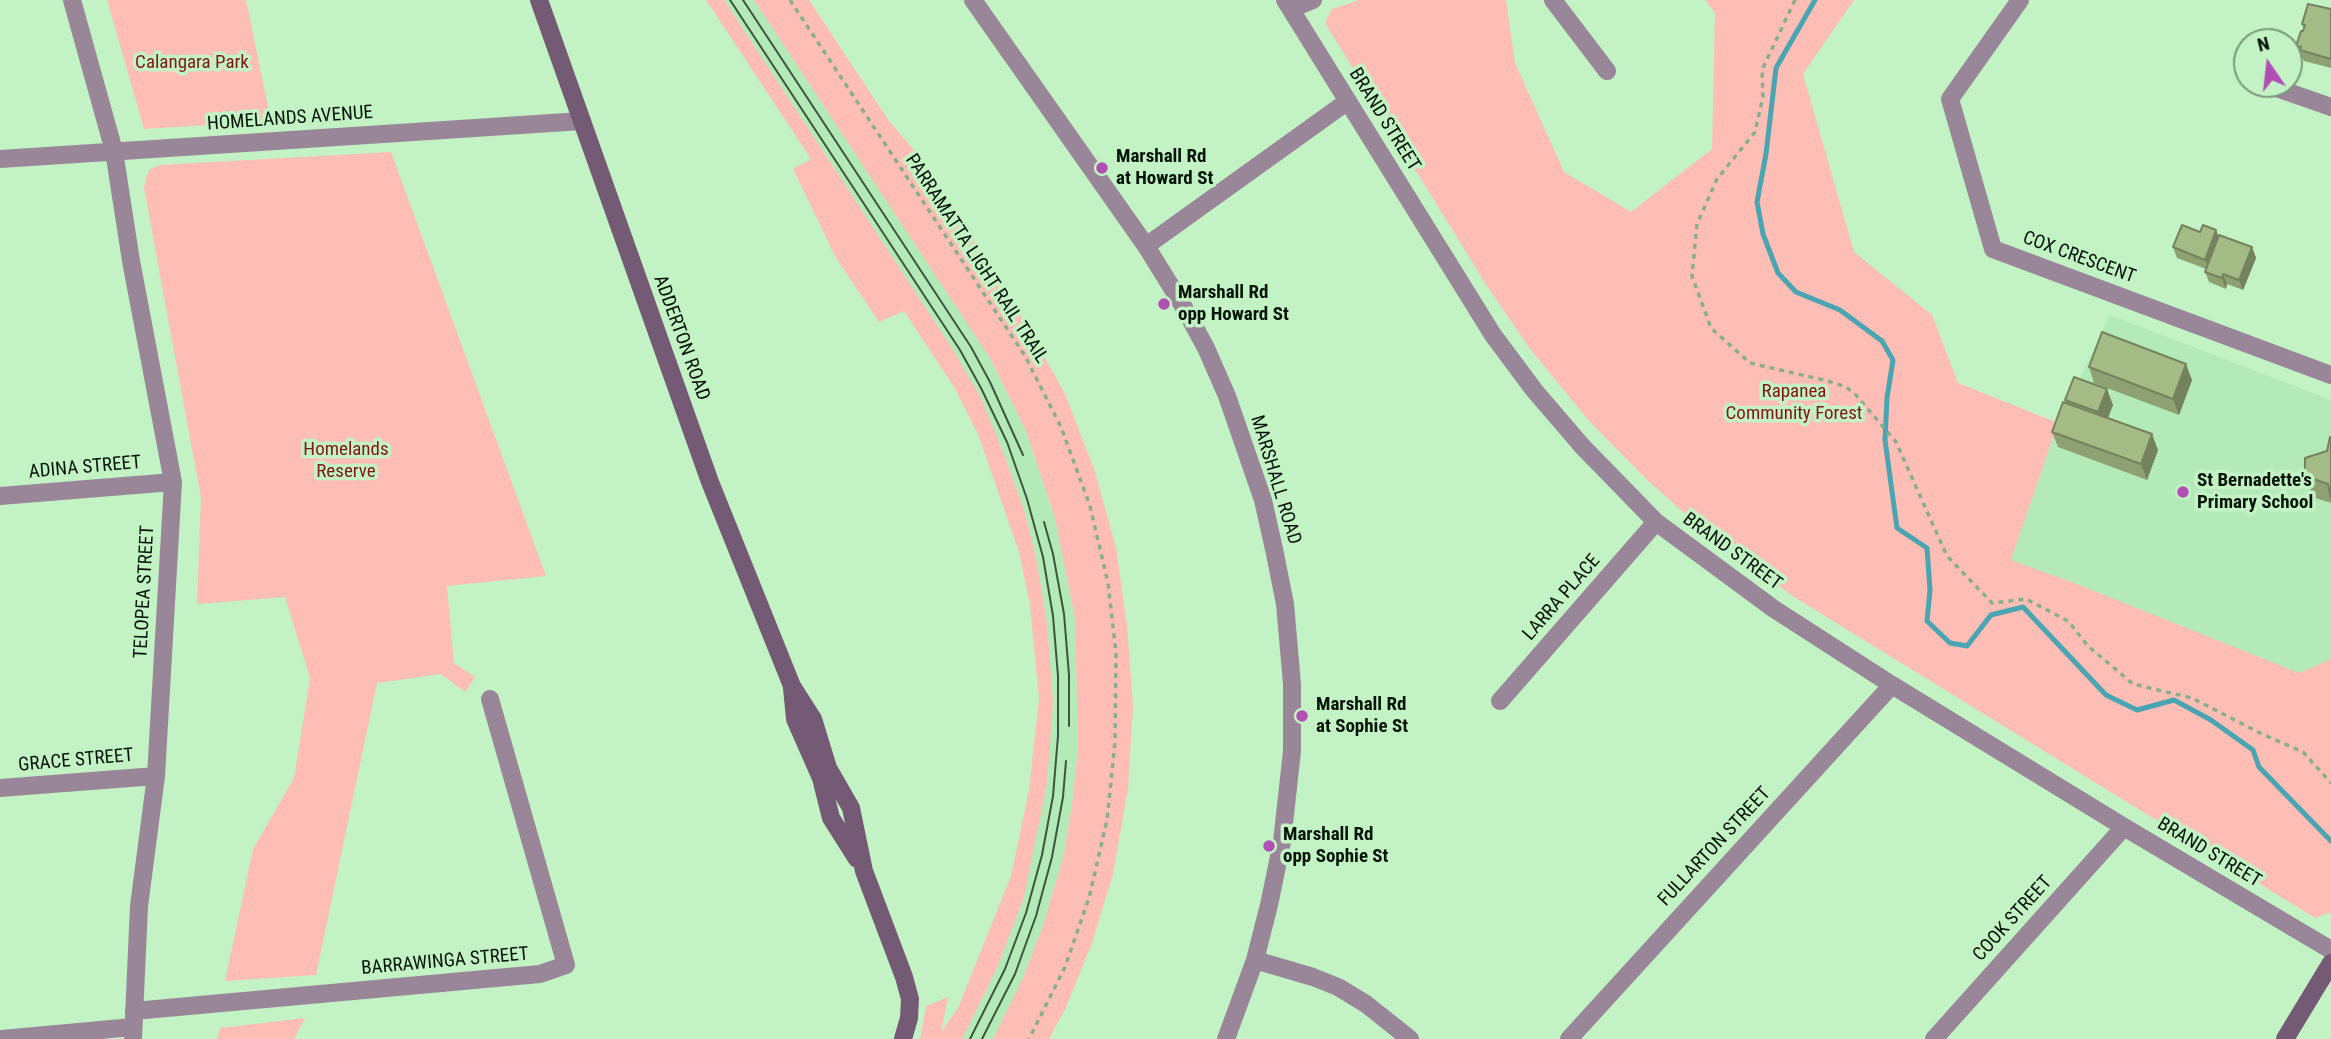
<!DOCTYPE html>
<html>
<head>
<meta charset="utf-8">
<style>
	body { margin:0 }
	#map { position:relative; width:2331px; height:1039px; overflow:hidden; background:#c3f2c5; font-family:"Roboto Condensed",sans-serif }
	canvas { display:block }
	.north { position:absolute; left:2233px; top:28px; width:70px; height:70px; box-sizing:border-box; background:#c3f2c5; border:2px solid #779979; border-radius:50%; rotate:346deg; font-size:19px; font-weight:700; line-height:28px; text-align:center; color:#041406 }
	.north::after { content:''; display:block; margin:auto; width:24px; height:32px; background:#b24fb5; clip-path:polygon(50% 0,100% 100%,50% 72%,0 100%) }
</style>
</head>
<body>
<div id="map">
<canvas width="2331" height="1039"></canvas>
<div class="north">N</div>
</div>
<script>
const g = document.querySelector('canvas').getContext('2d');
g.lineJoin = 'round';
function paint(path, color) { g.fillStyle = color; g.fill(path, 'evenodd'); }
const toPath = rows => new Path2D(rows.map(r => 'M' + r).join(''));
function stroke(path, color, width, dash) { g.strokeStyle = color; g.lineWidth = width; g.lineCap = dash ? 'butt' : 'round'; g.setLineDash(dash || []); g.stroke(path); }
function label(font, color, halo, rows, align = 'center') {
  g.font = font + ' "Roboto Condensed",sans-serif'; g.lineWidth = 7; g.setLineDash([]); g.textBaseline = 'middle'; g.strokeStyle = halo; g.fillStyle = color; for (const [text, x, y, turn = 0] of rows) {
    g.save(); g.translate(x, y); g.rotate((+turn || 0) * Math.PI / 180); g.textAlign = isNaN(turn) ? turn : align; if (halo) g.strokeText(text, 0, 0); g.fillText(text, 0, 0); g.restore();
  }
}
const built = toPath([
	[724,0,754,0,969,324,990,358,1026,431,1055,518,1075,618,1078,746,1073,797,1064,854,1044,923,1023,978,993,1039,962,1039,998,966,1024,897,1053,702,1047,623,1036,558,1025,513,1006,460,950,345],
	[2110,315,2331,400,2331,777,2011,560,2058,423]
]);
const green = toPath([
	[107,0,246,0,271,121,144,129],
	[706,0,724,0,950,345,981,398,1006,460,1025,513,1036,558,1047,623,1053,702,1047,783,1024,897,998,966,962,1039,920,1039,926,1006,948,997,941,1032,958,1008,1011,876,1029,790,1039,699,1030,605,1019,552,978,434,954,387,904,311,879,322,836,258,793,169,811,159],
	[754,0,809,0,889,121,920,157,1027,325,1065,394,1094,469,1116,547,1127,625,1133,705,1128,789,1113,874,1092,943,1066,1007,1049,1039,993,1039,1023,978,1044,923,1064,854,1073,797,1078,746,1075,618,1055,518,1026,431,990,358],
	[1359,0,1506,0,1515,63,1564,172,1631,212,1712,149,1715,13,1705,0,1854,0,1803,74,1854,252,1932,315,1958,383,2058,423,2011,560,2074,583,2299,673,2331,659,2331,912,2315,918,1794,597,1702,529,1646,479,1589,421,1530,349,1485,283,1325,23,1332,9],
	[391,152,546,576,447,586,454,663,475,677,465,692,441,674,377,683,316,975,225,981,253,849,294,778,310,678,285,597,197,604,201,498,144,188,146,178,150,169,160,165],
	[305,1018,294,1039,217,1039,220,1028]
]);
const stream = toPath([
	[1815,0,1776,68,1766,154,1757,202,1763,234,1778,273,1796,292,1840,310,1882,341,1893,360,1887,398,1885,440,1897,528,1927,548,1930,590,1927,621,1950,643,1967,646,1991,615,2023,607,2106,695,2137,710,2174,700,2211,720,2253,750,2259,767,2331,841]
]);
const path = toPath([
	[790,0,1025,356,1061,427,1090,506,1108,583,1116,653,1115,742,1107,820,1089,898,1065,967,1029,1039],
	[1795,0,1762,70,1763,97,1755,132,1717,179,1697,224,1692,276,1711,328,1750,363,1828,381,1846,387,1856,395,1896,442,1947,556,1992,603,2026,599,2068,621,2088,646,2133,684,2192,698,2262,734,2303,752,2331,783]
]);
const street = toPath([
	[72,0,114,151,131,261,173,482,156,776,139,906,133,1039],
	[973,0,1146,246,1182,304,1206,348,1227,396,1263,500,1274,549,1285,604,1292,684,1292,751,1282,842,1269,905,1255,960,1226,1039],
	[1285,0,1493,335,1534,390,1582,446,1656,522,1774,609,1892,685,2124,827,2331,950],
	[1553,0,1607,71],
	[2020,0,1950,99,1993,249,2331,375],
	[1291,9,1313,0],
	[2265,84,2331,107],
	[0,159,582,121],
	[1146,246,1348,101],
	[0,496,173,482],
	[1500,701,1656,522],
	[0,788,156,776],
	[1255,960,1313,977,1338,987,1366,1004,1410,1039],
	[134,1011,540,974,566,965,490,699],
	[2,1039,133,1027],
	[1569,1039,1892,685],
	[1934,1039,2124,827]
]);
const secondary = toPath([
	[539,0,710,482,792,686,813,719,828,768,851,808,864,871,904,977,910,999,909,1018,903,1039],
	[792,688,795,719,821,778,831,818,857,859],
	[2285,1039,2331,963]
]);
const tram = toPath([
	[730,0,960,350,981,388,1007,442,1027,499,1043,557,1053,616,1058,676,1058,736,1053,796,1042,855,1026,913,1005,969,970,1039],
	[743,0,971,347,990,382,1023,455],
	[1044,522,1053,554,1064,614,1069,675,1069,726],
	[982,1039,1015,974,1036,916,1052,857,1063,797,1066,761]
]);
const wall = toPath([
	[2331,9,2331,68,2304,61,2302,57,2300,56,2296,46,2303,31,2304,29,2302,24],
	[2219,237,2252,247,2256,258,2243,290,2227,284,2226,289,2209,282,2205,272,2206,269,2177,258,2173,247],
	[2089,367,2192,380,2179,415,2094,383],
	[2065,400,2113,405,2108,418,2158,450,2147,480,2058,447,2052,432,2066,403],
	[2331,437,2331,503,2312,497,2305,476,2327,451]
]);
const shadedWall = toPath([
	[2216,230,2220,240,2209,270,2205,260],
	[2252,247,2256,258,2243,290,2239,280],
	[2223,274,2227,284,2226,289,2222,278],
	[2186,364,2192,380,2179,415,2173,399],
	[2107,389,2113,405,2104,428,2098,412],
	[2152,434,2158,450,2147,480,2141,464]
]);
const building = toPath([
	[2308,4,2331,9,2331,59,2300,50,2301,47,2296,46,2301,31,2303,31,2305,25,2302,24,2308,4],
	[2182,225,2200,232,2203,225,2216,230,2205,260,2173,247,2182,225],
	[2219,235,2252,247,2239,280,2223,274,2222,278,2205,272,2219,235],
	[2102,332,2186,364,2173,399,2089,367,2102,332],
	[2074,377,2107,389,2098,412,2065,400,2074,377],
	[2063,402,2152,434,2141,464,2052,432,2063,402],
	[2330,437,2331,437,2331,499,2328,484,2305,476,2305,458,2327,451,2330,437]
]);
const markers = [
	[1102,168,7,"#b24fb5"],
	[1164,304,7,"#b24fb5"],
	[2183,492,7,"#b24fb5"],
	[1302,716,7,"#b24fb5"],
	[1269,846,7,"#b24fb5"]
];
const parkNames = [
	["Calangara Park",192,63],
	["Rapanea",1794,392],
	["Community Forest",1794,414],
	["Homelands",346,450],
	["Reserve",346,472]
];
const streetNames = [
	["HOMELANDS AVENUE",290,119,-4],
	["BRAND STREET",1384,120,58],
	["COX CRESCENT",2079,258,20],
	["PARRAMATTA LIGHT RAIL TRAIL",976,259,57],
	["ADDERTON ROAD",681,338,70],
	["ADINA STREET",85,468,-5],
	["MARSHALL ROAD",1275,480,73],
	["BRAND STREET",1732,552,36],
	["TELOPEA STREET",145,592,-87],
	["LARRA PLACE",1562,598,-49],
	["GRACE STREET",76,761,-5],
	["FULLARTON STREET",1715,847,-47],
	["BRAND STREET",2209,853,31],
	["COOK STREET",2013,919,-48],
	["BARRAWINGA STREET",445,962,-5]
];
const poiNames = [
	["Marshall Rd",1116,157],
	["at Howard St",1116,179],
	["Marshall Rd",1178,293],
	["opp Howard St",1178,315],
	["St Bernadette's",2197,481],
	["Primary School",2197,503],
	["Marshall Rd",1316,705],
	["at Sophie St",1316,727],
	["Marshall Rd",1283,835],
	["opp Sophie St",1283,857]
];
paint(built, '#b4eab8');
paint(green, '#febdb5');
stroke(stream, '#49a5b1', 5);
stroke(path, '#89ae8b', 3.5, [5, 5]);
stroke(street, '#998699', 18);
stroke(secondary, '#755a75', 18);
stroke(tram, '#3c553e', 2);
paint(wall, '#8ea172');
paint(shadedWall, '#74835d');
paint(building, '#a5bb85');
stroke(building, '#74835d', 2);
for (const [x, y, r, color] of markers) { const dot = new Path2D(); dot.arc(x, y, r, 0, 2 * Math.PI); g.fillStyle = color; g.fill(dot); stroke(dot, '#c3f2c5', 2.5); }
label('19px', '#811617', '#c3f2c5', parkNames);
label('19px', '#041406', '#c3f2c5', streetNames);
label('bold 19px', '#041406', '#c3f2c5', poiNames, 'left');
</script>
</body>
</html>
